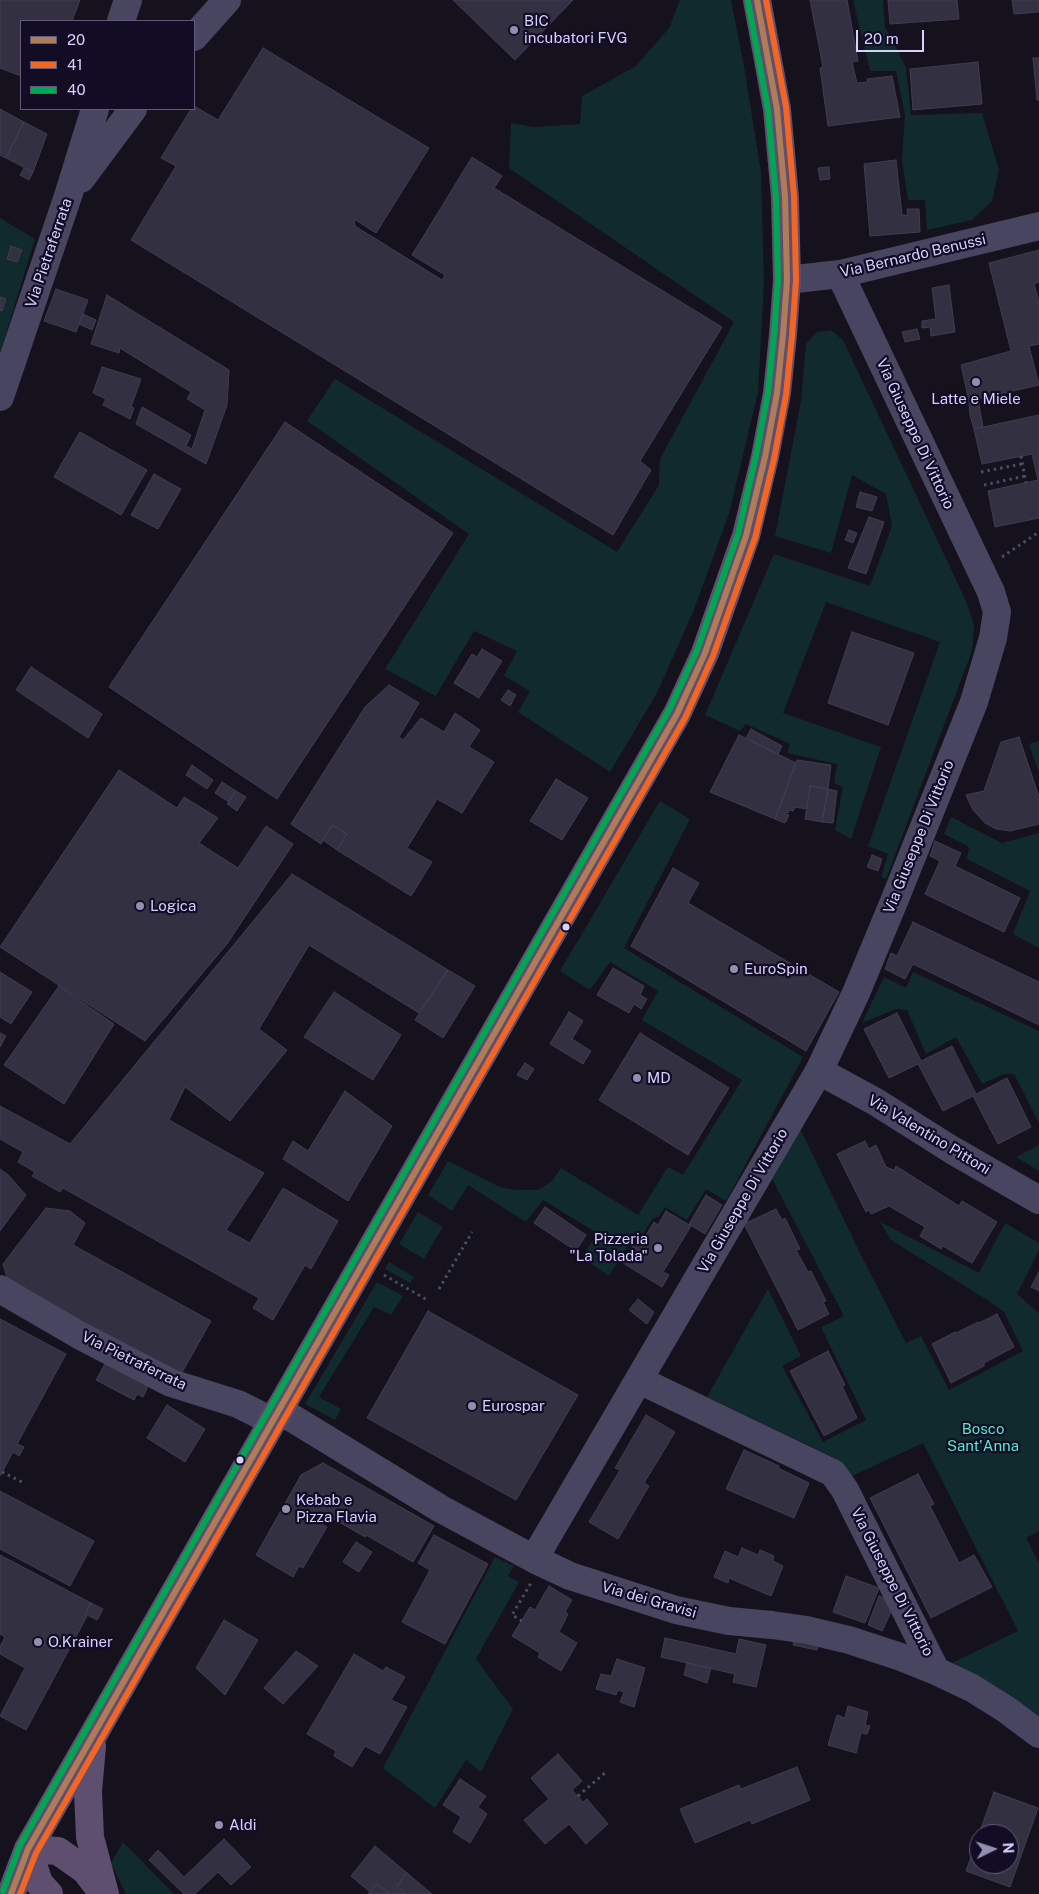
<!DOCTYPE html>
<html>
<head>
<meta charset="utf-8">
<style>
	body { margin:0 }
	#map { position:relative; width:1039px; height:1894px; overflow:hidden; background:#15121e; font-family:"Public Sans",sans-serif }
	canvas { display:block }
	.legend { position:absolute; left:20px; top:20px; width:175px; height:90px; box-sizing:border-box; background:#120c24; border:1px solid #615a7c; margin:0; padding:6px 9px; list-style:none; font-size:15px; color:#d8d0ff }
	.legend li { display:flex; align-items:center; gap:10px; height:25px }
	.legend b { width:25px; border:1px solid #615a7c }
	.north { position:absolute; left:969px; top:1824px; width:50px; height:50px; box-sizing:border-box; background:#120c24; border:1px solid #615a7c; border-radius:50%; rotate:86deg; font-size:14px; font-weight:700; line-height:20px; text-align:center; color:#d8d0ff }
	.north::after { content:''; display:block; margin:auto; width:18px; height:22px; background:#948eb0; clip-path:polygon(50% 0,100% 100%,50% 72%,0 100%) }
	.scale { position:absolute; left:856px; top:30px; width:68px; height:22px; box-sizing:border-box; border:2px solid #d8d0ff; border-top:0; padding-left:6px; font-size:15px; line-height:18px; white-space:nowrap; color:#d8d0ff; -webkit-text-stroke:4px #120c24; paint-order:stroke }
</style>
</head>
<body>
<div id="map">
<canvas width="1039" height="1894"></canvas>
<ul class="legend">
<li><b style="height:6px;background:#b07c57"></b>20</li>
<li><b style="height:6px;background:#f26522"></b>41</li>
<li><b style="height:6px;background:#00a651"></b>40</li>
</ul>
<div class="north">N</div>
<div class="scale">20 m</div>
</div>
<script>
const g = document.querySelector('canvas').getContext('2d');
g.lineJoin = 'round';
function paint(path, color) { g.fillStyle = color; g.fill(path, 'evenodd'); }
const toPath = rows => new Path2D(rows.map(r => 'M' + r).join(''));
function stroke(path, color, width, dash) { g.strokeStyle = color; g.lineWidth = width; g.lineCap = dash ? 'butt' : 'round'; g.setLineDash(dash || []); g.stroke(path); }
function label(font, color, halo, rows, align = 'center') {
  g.font = font + ' "Public Sans",sans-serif'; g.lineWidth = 4.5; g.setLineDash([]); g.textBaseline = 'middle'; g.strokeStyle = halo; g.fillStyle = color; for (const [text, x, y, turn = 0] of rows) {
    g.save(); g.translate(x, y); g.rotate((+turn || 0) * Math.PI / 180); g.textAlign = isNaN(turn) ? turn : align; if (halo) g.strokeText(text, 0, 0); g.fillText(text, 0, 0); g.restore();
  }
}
const green = toPath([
	[680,0,731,0,745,72,761,172,764,283,758,392,729,514,693,612,657,693,610,772,518,712,530,691,504,676,517,651,474,631,436,696,385,669,469,534,307,421,335,379,617,552,659,485,660,459,734,322,509,168,511,123,533,127,580,124,582,96,636,66,669,28],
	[853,0,883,0,885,27,906,67,911,115,982,113,999,170,992,201,972,220,927,230,925,200,908,200,902,160,905,115,896,71,870,71],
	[0,218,35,239,0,353],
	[831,330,843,340,966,601,974,625,972,651,886,879,881,877,888,854,868,846,940,642,826,602,783,713,881,747,851,839,835,830,843,787,834,783,837,764,787,753,790,744,746,724,740,731,705,715,774,554,870,586,892,526,886,494,852,475,831,553,775,536,801,401,806,344,817,332],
	[1039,741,1039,773,1029,744],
	[660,801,690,819,624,948,803,1057,726,1201,706,1189,687,1220,665,1207,658,1217,653,1218,643,1234,636,1233,609,1276,582,1258,597,1233,543,1200,526,1222,468,1185,452,1211,428,1195,448,1161,500,1187,517,1190,538,1190,552,1181,561,1168,638,1215,668,1167,683,1175,742,1080,642,1020,658,991,610,962,590,990,560,971],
	[951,817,1002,843,1039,833,1039,948,1013,934,1030,891,967,859,969,847,944,834],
	[913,972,1039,1031,1039,1123,1014,1074,1004,1074,982,1084,956,1037,926,1054,907,1010,896,1009,862,1023,884,977,906,988],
	[799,1126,861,1255,906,1343,921,1336,949,1390,1023,1351,1004,1312,989,1301,891,1240,880,1222,979,1273,1005,1223,1039,1243,1039,1250,1017,1294,1039,1313,1039,1531,1026,1538,1039,1563,1039,1718,948,1665,1018,1631,923,1443,850,1477,835,1458,707,1397,768,1289,801,1356,782,1366,823,1442,866,1420,821,1327,844,1316,771,1177],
	[1039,1145,1039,1171,1016,1157],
	[418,1212,443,1227,424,1259,399,1244],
	[389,1262,414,1277,410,1283,385,1269],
	[377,1282,403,1296,391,1315,374,1307,319,1397,341,1409,335,1420,305,1404],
	[495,1557,514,1566,508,1576,519,1582,476,1659,513,1709,481,1772,466,1760,435,1808,383,1768],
	[123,1842,174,1894,126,1894,111,1863]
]);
const building = toPath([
	[0,0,80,0,72,21,21,21,21,76,0,68,0,0],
	[453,0,573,0,515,60,453,0],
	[810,0,847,0,858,61,852,62,857,83,868,82,867,79,892,76,900,117,828,126,820,68,823,67,810,0],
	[888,0,957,0,959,19,890,24,888,0],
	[1012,0,1039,0,1039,12,1014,14,1012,0],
	[263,48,429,148,376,233,354,219,355,226,442,280,445,275,412,255,472,157,502,176,494,188,722,327,640,461,651,470,613,535,131,240,176,166,161,158,191,109,194,109,194,106,218,120,263,48],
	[1033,58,1039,58,1039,100,1037,100,1033,58],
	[978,62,982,104,913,110,910,69,978,62],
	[0,109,24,122,6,158,0,155,0,109],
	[24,122,47,134,33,172,6,158,24,122],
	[896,160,902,215,908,215,907,209,919,209,920,232,870,236,864,164,896,160],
	[829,167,830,179,820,180,818,168,829,167],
	[24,168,33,172,29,180,20,175,24,168],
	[11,246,22,250,17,262,7,259,11,246],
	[1039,250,1039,282,1034,284,1039,302,1039,344,1029,346,1039,385,969,401,961,365,1011,351,989,263,1039,250],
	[949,285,955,332,931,336,930,327,922,328,922,321,936,319,932,288,949,285],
	[56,289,88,300,76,332,44,321,56,289],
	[107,295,229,370,227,405,206,464,136,424,142,407,191,435,186,446,192,449,205,410,187,399,191,392,120,348,119,353,91,344,107,295],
	[0,297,6,299,2,311,0,310,0,297],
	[83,314,96,320,92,330,79,324,83,314],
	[917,329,920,339,905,342,902,332,917,329],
	[102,367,141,379,131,407,134,408,130,419,103,405,106,399,93,393,102,367],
	[978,399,983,427,974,429,970,415,969,401,978,399],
	[1039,415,1039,518,995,527,988,491,1038,480,1032,454,982,464,974,429,1039,415],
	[285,422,453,533,277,799,109,687,285,422],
	[80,432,147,470,121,515,54,477,80,432],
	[154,474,181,489,158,529,131,515,154,474],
	[860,492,877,497,872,511,856,507,860,492],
	[869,517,884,522,866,574,848,568,869,517],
	[849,530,857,533,853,543,845,540,849,530],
	[852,632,914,653,888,725,828,703,852,632],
	[482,649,502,661,479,698,454,683,472,654,477,657,482,649],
	[31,667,102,714,88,738,16,690,31,667],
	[389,685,419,703,399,737,403,740,421,718,444,732,455,713,480,730,469,747,494,762,462,813,437,799,407,848,432,862,411,896,337,850,347,834,332,825,321,844,291,824,365,707,389,685],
	[508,690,516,695,510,706,501,700,508,690],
	[751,729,782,746,778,754,746,738,751,729],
	[739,735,796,763,775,819,710,792,739,735],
	[1019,737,1039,797,1039,824,1010,831,996,829,985,823,973,810,966,795,984,791,1001,742,1019,737],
	[797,760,831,765,828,789,810,786,807,809,795,807,793,811,789,810,788,813,785,812,785,814,789,815,785,823,775,819,797,760],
	[192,765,213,780,207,789,186,775,192,765],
	[119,770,177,808,184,797,218,818,199,843,238,868,266,826,293,844,227,944,145,1041,0,947,119,770],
	[556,779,588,798,562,840,530,821,556,779],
	[222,782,236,791,229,802,215,793,222,782],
	[810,786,828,789,822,822,805,819,810,786],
	[828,789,837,791,833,823,822,822,828,789],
	[236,791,246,797,237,811,227,804,236,791],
	[332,825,347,834,337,850,323,840,332,825],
	[935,841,961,853,955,866,1020,898,1004,932,925,894,940,861,930,856,935,841],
	[872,855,882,859,878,871,867,867,872,855],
	[673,868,699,883,688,903,839,992,806,1051,631,946,673,868],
	[292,874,448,970,419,1013,309,945,259,1029,287,1050,230,1121,185,1087,169,1120,264,1173,226,1230,250,1243,283,1188,338,1221,311,1269,305,1265,273,1320,253,1308,259,1298,63,1188,60,1192,32,1176,35,1172,18,1162,23,1152,0,1139,0,1106,70,1144,292,874],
	[913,922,1039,982,1039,1025,913,964,905,979,885,969,891,953,897,956,913,922],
	[613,968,644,986,640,995,647,999,641,1009,634,1004,629,1013,597,995,613,968],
	[448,970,475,986,443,1038,415,1020,448,970],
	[0,972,32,992,11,1024,0,1017,0,972],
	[59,986,114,1024,64,1104,4,1065,59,986],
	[334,992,401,1035,373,1080,304,1037,334,992],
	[569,1012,583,1021,572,1039,591,1051,583,1064,550,1044,569,1012],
	[897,1013,921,1061,952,1046,976,1094,1007,1078,1031,1127,998,1144,973,1096,943,1111,918,1064,889,1078,864,1029,897,1013],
	[0,1033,6,1036,0,1047,0,1033],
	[640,1033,729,1088,688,1155,599,1100,640,1033],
	[525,1063,534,1069,527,1080,517,1075,525,1063],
	[345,1091,392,1126,348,1201,283,1159,293,1141,308,1151,345,1091],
	[865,1141,869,1149,876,1145,886,1167,894,1170,896,1166,959,1206,962,1201,997,1222,972,1263,943,1246,941,1249,920,1236,925,1227,889,1206,871,1214,869,1210,866,1212,837,1154,865,1141],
	[0,1169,8,1175,26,1195,0,1231,0,1169],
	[706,1195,722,1205,705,1234,689,1224,706,1195],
	[545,1207,586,1235,576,1251,534,1223,545,1207],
	[46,1208,70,1211,85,1223,73,1245,211,1321,180,1376,9,1284,3,1264,46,1208],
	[776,1209,782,1220,785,1218,800,1249,796,1250,808,1272,811,1271,826,1301,823,1302,829,1314,798,1330,744,1224,776,1209],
	[666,1211,691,1226,663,1272,669,1275,662,1287,623,1263,637,1239,642,1242,654,1222,658,1225,666,1211],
	[1039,1272,1039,1291,1031,1287,1039,1272],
	[638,1299,654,1312,647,1324,629,1310,638,1299],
	[428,1311,578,1395,516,1500,367,1418,428,1311],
	[997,1314,1014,1347,984,1363,984,1366,951,1383,932,1344,955,1332,956,1333,978,1322,979,1323,997,1314],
	[0,1319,66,1354,17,1444,24,1447,19,1456,13,1452,0,1476,0,1319],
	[828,1351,845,1385,842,1386,857,1418,824,1436,790,1371,828,1351],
	[109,1357,151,1380,143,1397,137,1394,134,1400,96,1380,109,1357],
	[167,1405,205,1429,185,1462,147,1438,167,1405],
	[646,1415,675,1432,644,1483,649,1486,618,1539,589,1522,620,1470,615,1468,646,1415],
	[744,1450,779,1466,778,1468,809,1483,794,1518,726,1489,744,1450],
	[323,1463,434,1526,413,1562,366,1535,365,1537,327,1515,322,1524,327,1527,303,1568,299,1566,293,1577,256,1555,301,1475,323,1463],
	[918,1474,934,1504,930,1506,959,1563,974,1555,992,1587,931,1618,870,1498,918,1474],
	[0,1491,94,1541,70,1586,0,1549,0,1491],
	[434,1535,488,1564,445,1644,402,1622,430,1570,418,1563,434,1535],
	[356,1542,372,1552,359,1572,343,1562,356,1542],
	[742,1548,758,1555,760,1550,774,1556,773,1561,783,1566,771,1596,729,1578,728,1583,714,1577,725,1551,738,1557,742,1548],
	[0,1555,91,1603,85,1614,87,1616,26,1730,0,1716,25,1668,0,1654,0,1647,5,1637,0,1634,0,1555],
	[846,1576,879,1588,865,1623,833,1612,846,1576],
	[549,1586,572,1600,565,1612,568,1614,559,1632,577,1643,561,1671,538,1657,540,1653,512,1636,530,1607,535,1610,549,1586],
	[879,1596,888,1599,893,1608,882,1631,868,1625,879,1596],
	[91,1603,103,1609,97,1620,85,1614,91,1603],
	[224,1620,258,1640,225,1695,196,1668,224,1620],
	[795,1635,819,1639,817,1650,793,1645,795,1635],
	[665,1638,736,1654,739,1639,766,1645,756,1687,733,1682,735,1674,661,1657,665,1638],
	[296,1651,318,1666,283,1704,264,1688,296,1651],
	[354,1654,383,1671,386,1667,405,1677,391,1700,407,1707,380,1754,365,1746,352,1767,334,1756,336,1751,307,1734,354,1654],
	[617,1659,645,1668,634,1707,620,1702,624,1692,618,1690,616,1695,596,1689,601,1674,611,1676,617,1659],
	[687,1663,711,1668,707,1683,684,1675,687,1663],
	[848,1706,868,1712,865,1725,870,1726,867,1734,861,1733,856,1753,828,1745,837,1715,845,1718,848,1706],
	[558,1754,582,1781,572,1790,583,1802,587,1799,608,1824,586,1844,569,1824,545,1844,524,1820,549,1799,531,1778,558,1754],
	[797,1767,810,1800,752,1824,750,1820,695,1843,680,1809,739,1785,741,1789,797,1767],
	[460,1779,486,1796,478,1807,487,1814,470,1843,453,1832,461,1817,443,1805,460,1779],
	[994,1792,1038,1808,1010,1887,966,1871,979,1834,979,1864,1009,1864,1009,1834,979,1834,994,1792],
	[224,1839,251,1867,231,1885,218,1872,195,1894,184,1894,149,1860,158,1850,184,1877,224,1839],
	[375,1846,407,1873,397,1886,404,1893,403,1894,390,1894,377,1884,370,1892,351,1876,375,1846],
	[407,1873,432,1894,403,1894,404,1893,397,1886,407,1873],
	[377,1884,390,1894,368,1894,377,1884]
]);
const path = toPath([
	[1021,456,1026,483],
	[981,472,1022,464],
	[984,485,1025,476],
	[1002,557,1039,532],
	[384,1275,429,1301],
	[439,1289,472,1232],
	[2,1472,22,1482],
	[522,1621,512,1615,531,1583],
	[578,1796,606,1772]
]);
const minor = toPath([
	[121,21,128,0],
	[194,37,227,0],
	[81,179,133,109],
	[787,280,840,274,1039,226],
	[0,397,68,196,95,109],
	[819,1071,876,1102,952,1150,1039,1200],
	[0,1289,79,1335,171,1383,238,1404,272,1421],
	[639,1380,833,1473,845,1490,936,1671],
	[279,1410,441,1509,534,1559,570,1576,676,1610,729,1621,772,1625,807,1630,849,1640,901,1657,936,1671,972,1688,1007,1710,1039,1734],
	[534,1559,819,1071,856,993,895,899,974,702,993,638,997,612,991,592,840,274]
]);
const major = toPath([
	[92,1746,88,1791,90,1837,105,1894],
	[28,1849,58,1851,85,1870,102,1892],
	[28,1849,39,1883,49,1894],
	[11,1894,28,1849,677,714,705,653,746,536,765,457,777,393,783,335,787,280,785,197,777,109,757,0]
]);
const bus1 = toPath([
	[11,1894,28,1849,677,714,705,653,746,536,765,457,777,393,783,335,787,280,785,197,777,109,757,0]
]);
const bus2 = toPath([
	[20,1894,36,1853,685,718,713,656,755,538,774,459,786,395,792,336,796,280,794,196,786,107,766,0]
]);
const bus3 = toPath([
	[3,1891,20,1845,669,710,697,650,738,534,756,455,768,392,774,334,778,280,776,198,768,110,748,2]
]);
const markers = [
	[514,30,5,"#948eb0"],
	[976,382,5,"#948eb0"],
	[140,906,5,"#948eb0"],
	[566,927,4.5,"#d8d0ff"],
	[734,969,5,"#948eb0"],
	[637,1078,5,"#948eb0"],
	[658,1248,5,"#948eb0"],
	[472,1406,5,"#948eb0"],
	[240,1460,4.5,"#d8d0ff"],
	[286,1509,5,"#948eb0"],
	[38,1642,5,"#948eb0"],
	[219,1825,5,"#948eb0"]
];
const poiNames = [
	["BIC",524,21],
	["incubatori FVG",524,38],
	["Latte e Miele",976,399,"center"],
	["Logica",150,906],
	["EuroSpin",744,969],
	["MD",647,1078],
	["Pizzeria",648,1239,"right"],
	["\"La Tolada\"",648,1256,"right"],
	["Eurospar",482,1406],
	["Kebab e",296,1500],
	["Pizza Flavia",296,1517],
	["O.Krainer",48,1642],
	["Aldi",229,1825]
];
const streetNames = [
	["Via Pietraferrata",49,253,-71],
	["Via Bernardo Benussi",913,256,-13],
	["Via Giuseppe Di Vittorio",915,434,65],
	["Via Giuseppe Di Vittorio",919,837,-68],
	["Via Valentino Pittoni",929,1135,31],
	["Via Giuseppe Di Vittorio",743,1201,-60],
	["Via Pietraferrata",134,1361,26],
	["Via Giuseppe Di Vittorio",892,1582,63],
	["Via dei Gravisi",649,1600,16]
];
const parkNames = [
	["Bosco",983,1429],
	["Sant'Anna",983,1446]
];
paint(green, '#102a2d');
paint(building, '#333041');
stroke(building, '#413c53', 1);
stroke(path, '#435160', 3, [2.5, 4]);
stroke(minor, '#484560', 28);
stroke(major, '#5e4f71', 28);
stroke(bus1, '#b07c57', 6);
stroke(bus2, '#f26522', 6);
stroke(bus3, '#00a651', 6);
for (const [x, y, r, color] of markers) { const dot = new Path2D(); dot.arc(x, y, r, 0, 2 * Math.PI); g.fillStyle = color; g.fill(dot); stroke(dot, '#120c24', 2); }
label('15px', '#d8d0ff', '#120c24', poiNames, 'left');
label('15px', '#d8d0ff', '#120c24', streetNames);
label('15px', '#52e9cc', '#120c24', parkNames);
</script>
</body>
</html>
